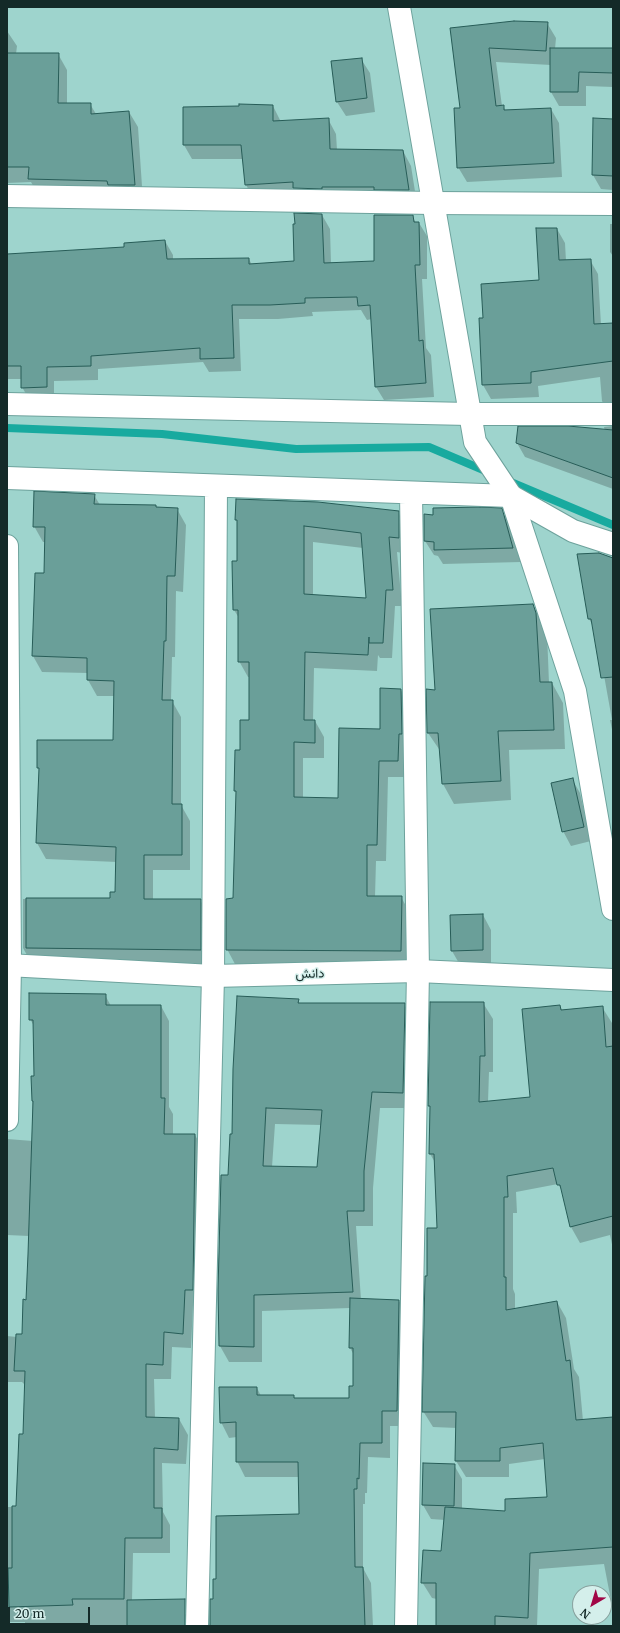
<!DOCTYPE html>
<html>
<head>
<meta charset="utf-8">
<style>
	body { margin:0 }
	#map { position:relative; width:620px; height:1633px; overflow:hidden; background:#9ed4cd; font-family:Merriweather,serif }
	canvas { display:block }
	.frame { position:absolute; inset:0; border:8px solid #142a28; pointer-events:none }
	.north { position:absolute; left:572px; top:1585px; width:40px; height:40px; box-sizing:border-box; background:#d4efeb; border:1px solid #87a09d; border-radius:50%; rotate:218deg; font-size:11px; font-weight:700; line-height:16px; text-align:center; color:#142a28 }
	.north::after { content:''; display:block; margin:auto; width:14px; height:18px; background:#a10646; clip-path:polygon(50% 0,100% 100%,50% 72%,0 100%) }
	.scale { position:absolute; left:8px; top:1607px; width:82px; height:18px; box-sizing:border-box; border:2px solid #142a28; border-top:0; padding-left:5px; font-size:12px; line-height:14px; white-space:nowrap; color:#142a28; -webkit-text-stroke:3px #d4efeb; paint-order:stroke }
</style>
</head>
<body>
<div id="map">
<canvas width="620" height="1633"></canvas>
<div class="frame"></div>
<div class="north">N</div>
<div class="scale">20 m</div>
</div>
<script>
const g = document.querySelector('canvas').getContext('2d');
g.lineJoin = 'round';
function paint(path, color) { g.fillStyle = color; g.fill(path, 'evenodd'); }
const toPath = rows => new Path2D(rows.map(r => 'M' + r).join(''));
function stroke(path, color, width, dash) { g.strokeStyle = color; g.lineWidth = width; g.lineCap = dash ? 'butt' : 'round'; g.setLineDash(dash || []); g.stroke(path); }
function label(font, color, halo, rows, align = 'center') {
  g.font = font + ' Merriweather,Vazirmatn,serif'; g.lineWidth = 3; g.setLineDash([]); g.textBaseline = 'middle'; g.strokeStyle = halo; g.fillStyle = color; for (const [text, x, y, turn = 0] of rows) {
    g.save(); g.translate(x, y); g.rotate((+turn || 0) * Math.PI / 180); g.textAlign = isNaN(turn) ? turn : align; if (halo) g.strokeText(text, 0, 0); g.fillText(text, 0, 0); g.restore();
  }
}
const shadow = toPath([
	[547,23,556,38,555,49,613,49,613,87,586,86,586,106,559,106,551,92,551,65,496,62,502,106,503,106,506,111,551,109,559,123,562,177,467,182,458,167,461,108,451,29],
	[7,31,17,46,16,54,58,54,67,70,67,104,90,104,96,114,129,112,138,127,143,201,38,194,31,182,7,183],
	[361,59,370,73,375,112,346,116,337,102,332,62],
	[273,106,281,122,328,119,336,134,337,150,403,151,411,166,417,204,254,199,246,185,243,159,192,159,184,145],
	[594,119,613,120,613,190,601,189,593,175],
	[322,215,330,229,331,264,375,262,412,216,416,223,419,223,427,236,427,279,422,279,426,348,431,355,434,397,384,400,376,387,372,319,367,320,361,310,312,312,313,316,278,319,239,319,241,371,209,372,203,362,98,369,98,380,54,381,54,401,30,401,22,387,22,379,7,379,7,255,125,248,165,241,173,255,173,260,249,259,252,265,295,262],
	[610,224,613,224,613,256,610,252],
	[557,229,565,243,566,261,590,260,598,274,601,325,613,324,613,415,610,415,602,401,600,377,538,386,539,397,491,399,483,385,480,319,484,319,540,281],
	[613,426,613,489,525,457,517,443,605,431,604,427],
	[94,495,100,505,156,506,157,508,177,509,186,525,183,592,176,591,175,657,172,657,171,701,172,701,181,717,181,805,190,821,190,870,153,870,153,900,200,900,209,915,209,965,32,964,23,948,23,899,111,899,116,893,117,862,46,859,37,843,40,771,38,767,114,741,115,696,97,696,88,680,88,673,42,672,33,656,36,574,45,574,46,542,43,542,34,526],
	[501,509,510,524,521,562,443,564,438,556,434,555,425,541],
	[398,512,407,528,408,554,397,552,402,606,395,606,392,658,380,658,378,655,377,671,314,668,313,721,315,721,324,737,324,758,303,758,303,798,339,799,381,730,401,690,410,706,407,777,388,777,386,861,376,861,375,897,401,897,410,913,409,967,236,966,227,949,234,899,237,794,235,791,241,751,250,721,250,677,248,677,239,661,239,618,234,610,238,562,238,524,236,519],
	[313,542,363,548,367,599,313,596],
	[613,559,613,734,610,720,612,720,600,653,594,627,589,619],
	[533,605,544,625,547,633,549,683,552,683,563,703,565,749,509,750,511,800,454,804,443,784,441,752,428,733,436,691],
	[572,779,580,793,591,841,571,846,563,831],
	[483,915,491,930,491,964,460,965,452,951],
	[105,995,111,1006,161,1006,169,1021,169,1107,173,1114,173,1135,195,1135,203,1150,201,1305,193,1305,191,1348,172,1347,171,1379,154,1379,155,1418,179,1419,188,1435,186,1464,162,1463,163,1512,170,1525,170,1553,133,1553,132,1601,177,1600,186,1615,185,1626,25,1626,25,1622,7,1622,7,1507,17,1507,24,1435,26,1386,22,1382,7,1382,7,1336,17,1337,23,1335,27,1301,29,1236,7,1235,7,1139,33,1141,32,1077,35,1077,34,1026,30,1019],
	[298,1000,300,1004,404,1004,413,1020,412,1108,380,1108,373,1188,373,1226,356,1226,361,1300,399,1301,408,1316,406,1426,390,1426,390,1458,368,1457,367,1493,365,1493,365,1504,363,1504,363,1568,371,1583,373,1626,215,1626,217,1580,300,1515,299,1477,245,1477,237,1461,237,1437,229,1438,221,1422,257,1388,261,1396,293,1396,295,1399,350,1399,354,1387,354,1355,350,1348,350,1308,262,1311,262,1362,229,1362,220,1346,229,1176,233,1135],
	[275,1124,322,1125,318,1168,272,1167],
	[483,1003,493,1019,493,1072,489,1072,488,1102,531,1098,560,1006,562,1010,602,1007,612,1023,613,1040,613,1249,610,1235,580,1243,571,1227,564,1194,558,1184,516,1192,517,1213,513,1213,513,1289,515,1294,515,1310,557,1302,566,1318,574,1369,579,1377,583,1421,613,1418,613,1611,604,1564,539,1569,537,1626,437,1626,437,1599,432,1598,422,1582,442,1552,445,1520,431,1519,423,1505,454,1465,462,1479,462,1509,506,1512,548,1498,545,1459,509,1464,509,1477,466,1477,456,1461,457,1428,433,1427,423,1411,428,1277,438,1230,436,1164,430,1154,431,1109,429,1105]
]);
const stream = toPath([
	[7,428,162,434,296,449,429,447,488,472],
	[506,480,613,525]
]);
const building = toPath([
	[514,21,548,22,546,51,489,48,496,106,504,105,504,110,551,108,554,163,457,168,454,108,460,108,450,28,514,21],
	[550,48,613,48,613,73,579,72,578,92,550,92,550,48],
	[7,53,59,53,58,103,91,103,91,114,129,111,135,185,108,185,107,181,28,179,29,167,7,167,7,53],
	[362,58,367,98,336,102,331,61,362,58],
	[239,104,273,105,273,121,329,118,330,149,403,150,409,190,374,190,374,187,322,187,322,189,293,188,293,182,245,185,241,145,183,145,183,107,239,106,239,104],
	[593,118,613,119,613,176,592,175,593,118],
	[294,213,322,214,324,263,374,261,374,215,413,215,414,222,419,222,420,265,415,265,419,341,423,340,426,383,375,387,370,305,358,306,357,297,305,298,305,303,270,305,232,305,234,358,200,359,200,348,91,356,91,366,47,367,47,387,21,388,21,366,7,366,7,254,124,247,124,243,165,240,167,259,249,258,249,264,294,261,293,224,295,224,294,213],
	[536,228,557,228,559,260,591,259,594,324,613,323,613,361,531,372,531,383,482,385,479,318,483,318,481,284,539,280,536,228],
	[518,426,568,426,613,430,613,478,516,443,518,426],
	[34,491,95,494,94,504,156,505,156,507,178,508,175,576,167,576,166,641,164,641,162,700,173,700,172,804,182,804,182,855,144,855,144,899,201,899,201,950,26,948,26,898,110,898,110,892,115,892,116,847,36,843,39,768,37,768,37,740,113,740,114,681,87,680,87,658,32,656,35,573,44,573,45,527,33,527,34,491],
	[236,499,318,502,399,511,399,538,389,537,393,590,386,590,383,643,369,643,369,637,368,655,305,652,304,720,315,720,315,743,294,742,294,797,338,798,339,728,380,729,380,688,401,689,402,734,399,734,398,761,379,761,377,845,367,845,367,896,402,896,401,951,226,950,226,899,233,898,236,791,234,791,235,750,240,750,240,720,249,720,249,662,238,662,238,610,233,610,232,561,237,561,237,520,235,520,236,499],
	[304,526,361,533,366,598,304,594,304,526],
	[480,507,502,508,513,548,434,550,434,542,424,541,424,514,433,515,433,508,480,507],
	[599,553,613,558,613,677,601,678,591,619,588,619,577,554,599,553],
	[533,604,536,613,540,682,552,682,554,730,498,731,501,781,442,784,438,733,427,733,426,689,435,690,430,609,533,604],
	[573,778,584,827,562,832,551,783,573,778],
	[483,914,483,950,451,951,450,915,483,914],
	[29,993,106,994,106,1005,161,1005,161,1098,165,1098,164,1134,195,1134,193,1290,185,1290,183,1334,164,1332,163,1365,146,1364,146,1417,179,1418,178,1450,154,1448,154,1508,162,1508,162,1538,125,1538,124,1599,72,1599,73,1605,9,1607,8,1568,12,1568,12,1506,16,1506,19,1434,23,1434,25,1371,14,1371,16,1334,22,1334,23,1299,26,1300,28,1254,33,1101,32,1101,31,1076,34,1076,33,1020,29,1020,29,993],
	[237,996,299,999,298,1003,405,1003,403,1093,372,1092,364,1171,364,1211,347,1211,353,1292,254,1295,254,1347,219,1346,218,1290,221,1175,228,1175,230,1134,232,1134,233,1069,237,996],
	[266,1108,322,1110,317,1167,263,1166,266,1108],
	[430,1002,484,1002,485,1056,480,1056,479,1102,530,1097,522,1009,560,1005,561,1010,603,1006,606,1047,613,1046,613,1216,570,1227,560,1185,557,1185,553,1168,507,1176,508,1197,504,1197,504,1277,506,1277,506,1310,557,1301,566,1361,570,1360,576,1420,613,1417,613,1547,530,1553,528,1618,495,1616,495,1626,436,1626,436,1583,421,1583,423,1550,441,1551,445,1507,505,1511,505,1499,547,1497,543,1443,500,1448,500,1461,455,1461,456,1412,422,1412,425,1276,427,1276,427,1228,437,1228,434,1154,429,1154,430,1106,428,1106,430,1002],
	[350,1298,399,1300,397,1411,382,1411,382,1443,360,1443,359,1479,357,1478,357,1489,354,1489,355,1567,363,1567,365,1626,210,1626,210,1599,213,1599,213,1579,216,1579,216,1516,299,1514,298,1462,236,1462,236,1422,220,1423,219,1387,257,1387,257,1395,294,1395,294,1398,349,1398,349,1386,353,1386,353,1348,349,1348,350,1298],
	[423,1463,455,1464,454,1506,422,1505,423,1463],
	[185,1599,185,1626,127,1626,127,1600,185,1599]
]);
const minor = toPath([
	[7,196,432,203,613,204],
	[7,404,469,414,613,414],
	[7,478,511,496,573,531,613,544],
	[7,546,10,965,7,1120],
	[197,1626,213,976,216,486],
	[406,1626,418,971,411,493]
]);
const tertiary = toPath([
	[399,7,475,442,511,496,575,691,613,909]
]);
const secondary = toPath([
	[7,965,213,976,418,971,613,980]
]);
const streetNames = [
	["دانش",310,974,-1]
];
paint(shadow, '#0003');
stroke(stream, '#18aa9f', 8);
paint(building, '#6a9f99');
stroke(building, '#275c57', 1);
stroke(minor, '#6da29c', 24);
stroke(tertiary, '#6da29c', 24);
stroke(secondary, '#6da29c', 24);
stroke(minor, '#fff', 22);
stroke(tertiary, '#fff', 22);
stroke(secondary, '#fff', 22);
label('13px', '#142a28', '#d4efeb', streetNames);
</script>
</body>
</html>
